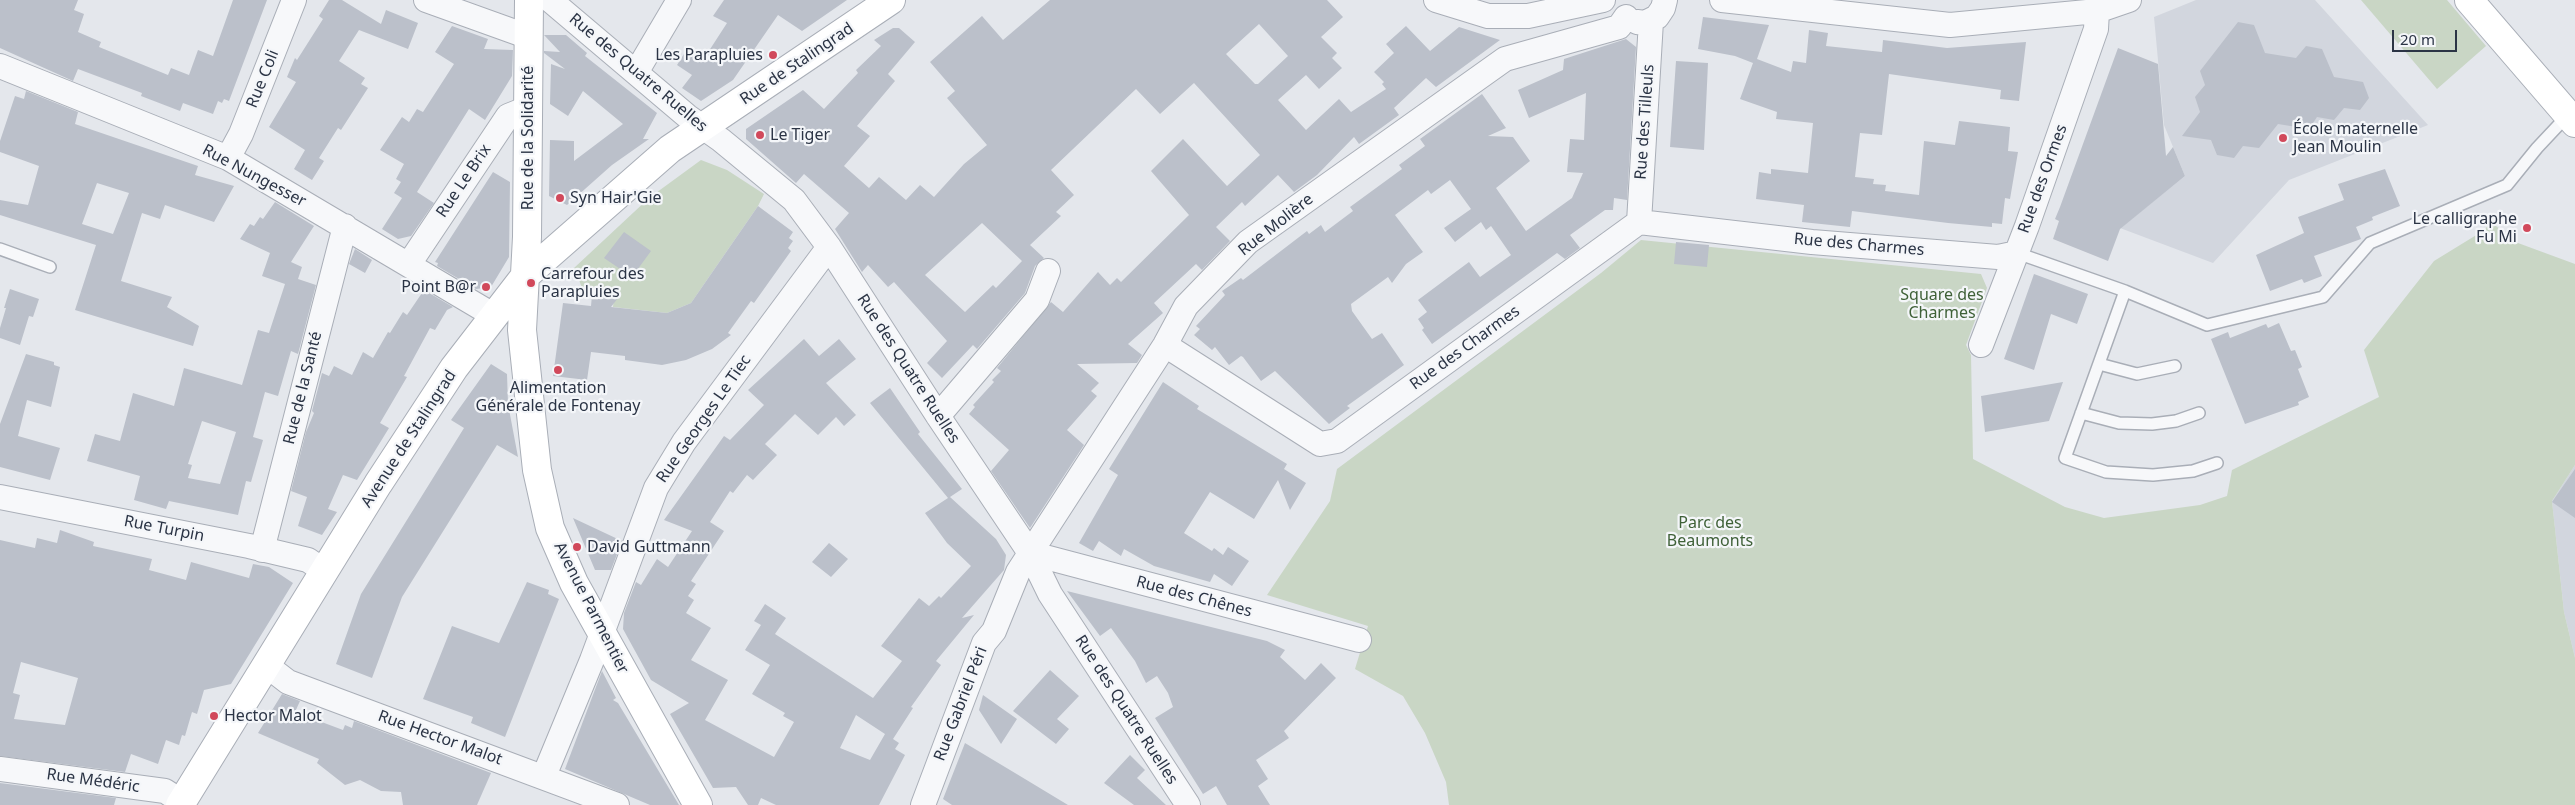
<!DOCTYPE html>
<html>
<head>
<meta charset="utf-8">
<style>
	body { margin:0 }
	#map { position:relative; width:2575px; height:805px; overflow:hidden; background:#e4e7ec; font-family:"Noto Sans",sans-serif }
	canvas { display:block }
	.scale { position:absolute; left:2392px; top:30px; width:65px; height:22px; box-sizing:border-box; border:2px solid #2b3445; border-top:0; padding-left:6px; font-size:15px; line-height:18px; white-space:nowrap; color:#2b3445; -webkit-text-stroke:4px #f4f6f9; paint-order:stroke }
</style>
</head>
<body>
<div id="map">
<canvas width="2575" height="805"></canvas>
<div class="scale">20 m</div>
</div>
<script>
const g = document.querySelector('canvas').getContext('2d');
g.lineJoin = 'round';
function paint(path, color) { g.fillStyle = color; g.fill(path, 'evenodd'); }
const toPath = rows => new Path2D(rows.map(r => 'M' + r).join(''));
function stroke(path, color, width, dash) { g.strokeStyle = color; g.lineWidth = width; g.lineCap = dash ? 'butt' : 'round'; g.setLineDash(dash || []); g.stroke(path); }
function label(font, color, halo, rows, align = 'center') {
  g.font = font + ' "Noto Sans",sans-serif'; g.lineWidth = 4.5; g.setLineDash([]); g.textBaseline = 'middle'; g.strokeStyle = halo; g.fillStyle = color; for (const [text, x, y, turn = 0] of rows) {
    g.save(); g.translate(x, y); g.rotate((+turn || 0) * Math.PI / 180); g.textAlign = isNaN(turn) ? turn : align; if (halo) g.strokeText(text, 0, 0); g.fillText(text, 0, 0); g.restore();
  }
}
const built = toPath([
	[2196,0,2315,0,2428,125,2289,180,2213,263,2120,228,2185,176,2164,125,2154,17],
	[2575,465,2575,658,2564,612,2552,501]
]);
const green = toPath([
	[2361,0,2447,0,2486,46,2437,89],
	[701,160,727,170,764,194,758,206,691,303,667,313,613,307,614,297,585,295,574,268,649,198],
	[2492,223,2518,243,2575,264,2575,465,2552,501,2564,612,2575,658,2575,805,1449,805,1446,782,1425,733,1403,696,1355,669,1368,626,1267,595,1330,501,1337,469,1601,273,1641,240,1981,274,1987,288,1966,345,1971,355,1973,459,2065,507,2104,518,2200,505,2227,496,2232,470,2379,397,2364,350,2434,261,2478,234]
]);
const building = toPath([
	[0,0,78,0,74,10,84,14,78,32,101,42,99,47,168,75,171,68,189,75,198,50,213,56,233,0,267,0,229,101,224,99,222,103,218,101,213,114,183,103,180,111,141,96,142,93,78,69,73,81,0,48],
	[329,0,342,0,381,24,386,10,418,23,408,49,359,30,339,61,365,78,361,84,368,88,341,130,338,128,319,158,324,161,312,180,294,169,305,150,269,127,296,82,287,77,295,58,297,60,323,19,319,16],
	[724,0,847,0,802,31,778,15,733,80,701,101,682,88,692,75,677,65,689,46,705,57,727,23,713,16],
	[1050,0,1327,0,1343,17,1321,37,1337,53,1332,58,1342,68,1319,89,1306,75,1278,100,1306,130,1339,99,1351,112,1386,89,1382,84,1384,82,1374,72,1394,53,1386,44,1406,26,1430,51,1459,27,1500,40,1436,87,1426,78,1394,108,1399,115,1359,144,1354,137,1317,175,1294,192,1278,175,1245,206,1242,202,1216,227,1230,241,1202,270,1196,264,1154,303,1163,313,1128,344,1142,355,1137,363,1077,364,1099,383,1091,391,1097,396,1067,430,1084,445,1030,528,991,471,1009,450,969,414,975,407,973,405,994,382,992,380,1001,371,997,368,1051,302,1063,312,1098,272,1110,285,1117,278,1121,282,1189,215,1151,171,1183,139,1227,186,1260,155,1194,83,1160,114,1136,89,1051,170,1074,195,1056,212,1061,216,1030,245,1044,258,1035,266,1025,293,977,349,973,345,942,378,927,363,947,341,894,282,888,287,868,265,862,272,835,229,849,213,804,174,796,183,746,139,746,129,803,90,824,109,858,73,856,70,881,46,874,40,893,28,899,28,915,42,888,74,895,81,857,126,870,136,844,166,869,188,879,177,906,200,920,185,934,197,964,164,987,145,947,98,955,91,930,62,982,16,1003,40],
	[1259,24,1288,56,1258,84,1255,84,1226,54],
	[982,223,1022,261,996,288,993,285,965,312,925,275],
	[1703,17,1769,25,1757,59,1791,72,1793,61,1806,63,1809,30,1828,33,1826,46,1882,52,1883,40,1947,48,2026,42,2019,101,2000,99,2001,90,1889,74,1882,135,1860,133,1855,177,1874,179,1873,184,1886,185,1885,191,1919,195,1924,141,1955,145,1959,121,2010,127,2008,151,2018,152,2010,199,2005,198,2002,224,1992,223,1992,227,1948,223,1852,211,1850,227,1802,222,1804,205,1756,199,1759,172,1771,174,1771,169,1808,173,1813,123,1776,119,1777,112,1740,99,1753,63,1735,56,1698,49],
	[2238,22,2254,25,2265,53,2296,58,2306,46,2322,49,2334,77,2363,82,2369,98,2360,110,2344,108,2334,120,2317,117,2309,129,2278,124,2259,148,2243,146,2234,158,2217,155,2211,140,2182,136,2200,112,2195,97,2205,85,2200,71],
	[452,26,488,39,484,49,513,50,512,76,485,120,469,109,417,192,434,203,411,236,398,239,382,229,402,198,394,193,401,182,396,179,404,164,380,150,402,117,409,122,417,109,423,112,454,64,435,52],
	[544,35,566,35,587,53,585,56,657,113,643,139,649,139,612,165,567,205,549,196,550,140,574,141,574,161,623,124,583,91,568,116,550,104,551,64,565,69,544,53,544,51,560,52],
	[1626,39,1636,47,1627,200,1614,198,1613,210,1605,210,1570,235,1580,248,1565,259,1557,253,1432,344,1422,330,1424,328,1418,319,1427,312,1418,300,1469,262,1480,277,1511,255,1491,226,1486,230,1481,222,1455,242,1444,228,1471,209,1450,180,1431,194,1428,190,1395,215,1423,252,1406,264,1392,283,1388,277,1351,304,1352,311,1372,339,1382,333,1404,365,1347,406,1350,408,1329,424,1275,371,1261,381,1243,357,1241,356,1229,365,1215,347,1212,350,1194,335,1200,329,1196,326,1225,295,1222,291,1241,278,1243,280,1307,231,1309,234,1321,225,1325,232,1353,211,1350,207,1402,169,1399,165,1425,146,1420,139,1482,94,1506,128,1488,136,1513,137,1530,161,1496,188,1526,231,1572,198,1583,173,1567,172,1570,139,1584,140,1586,93,1529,118,1518,90,1563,70,1564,59],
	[2118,48,2158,64,2166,156,2173,147,2185,176,2120,229,2108,261,2053,239,2059,221,2055,219,2060,207],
	[1676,61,1708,63,1704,150,1670,147],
	[26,91,78,112,75,124,198,166,195,175,234,186,214,222,165,205,160,219,142,213,121,281,172,297,167,307,199,326,193,346,75,310,96,245,0,215,0,200,28,205,39,166,0,152,0,141,15,96,24,99],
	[97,183,129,193,113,234,82,224],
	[2385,169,2400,206,2372,217,2373,220,2356,227,2361,239,2314,256,2322,276,2304,283,2302,279,2270,291,2256,255,2304,233,2298,217,2344,200,2338,184],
	[493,172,510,182,509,257,491,287,476,289,437,266,438,263,435,262],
	[275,202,314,226,291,262,302,267,298,279,316,285,298,354,291,351,278,396,265,392,253,437,263,440,251,482,246,481,238,515,169,501,166,509,134,500,140,476,87,461,95,434,120,441,133,393,174,406,184,368,242,385,258,330,269,333,285,284,262,276,270,253,240,239,250,224,254,226,260,217,263,219],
	[202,421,236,432,220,484,188,478,192,465,188,464],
	[758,206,793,232,789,238,793,241,788,248,791,251,754,303,751,301,728,333,731,335,712,349,686,360,662,365,625,360,625,356,591,352,587,380,553,376,563,303,591,306,592,295,618,298,611,307,667,313,691,303],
	[624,232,651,251,632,277,604,258],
	[1676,242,1709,245,1707,267,1674,264],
	[355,249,372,260,365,273,349,264],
	[2034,274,2088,294,2077,324,2051,314,2034,370,2004,359],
	[10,289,39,299,33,317,29,316,20,345,0,338,0,328,6,308,4,308],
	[424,290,453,307,447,310,435,330,430,328,404,376,407,377,380,423,389,428,357,480,343,475,328,509,337,512,322,535,298,526,307,497,291,491,306,432,314,413,312,411,322,373,329,376,334,366,352,375,363,352,373,358,388,332,390,333,403,312,407,315],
	[2279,323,2291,351,2295,350,2302,367,2298,369,2309,397,2298,402,2299,405,2245,424,2211,339,2228,332,2230,338,2266,324,2268,328],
	[804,339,819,356,839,339,856,359,826,383,856,415,844,426,836,417,818,435,795,414,765,444,777,455,753,480,747,475,733,493,730,491,710,522,724,531,691,581,696,584,688,596,694,600,686,613,711,628,691,660,728,680,705,720,774,757,794,722,783,716,785,713,752,694,770,665,745,650,761,625,754,621,765,604,786,618,775,634,873,698,902,661,881,646,919,598,929,606,939,596,941,598,971,566,947,543,925,513,948,498,870,403,890,388,920,432,918,434,962,489,950,497,996,539,1006,555,1004,570,962,618,974,615,936,661,941,665,911,707,913,708,893,739,899,743,895,749,905,755,879,805,776,805,761,798,758,805,748,805,736,787,713,788,670,714,689,703,651,680,623,629,624,613,636,582,641,585,657,559,668,567,692,531,664,520,724,436,730,440,764,405,748,390],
	[856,715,885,734,870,760,840,748],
	[26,354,54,362,54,365,60,367,51,407,27,400,18,436,60,448,50,480,0,467,0,424],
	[491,364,507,374,508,404,518,457,497,445,402,597,372,678,336,664,361,594,464,428,451,420],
	[1163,382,1199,406,1197,409,1287,464,1284,469,1306,483,1290,510,1278,480,1254,519,1210,492,1184,533,1212,551,1214,548,1223,555,1228,547,1249,561,1232,586,1214,574,1210,582,1154,566,1124,549,1121,556,1099,541,1093,551,1079,543,1118,475,1109,469],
	[2063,382,2049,421,1985,432,1981,396],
	[2575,469,2575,518,2552,502],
	[573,518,622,541,611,570,595,570],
	[60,530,94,542,93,546,152,559,149,570,186,580,191,562,249,578,253,564,269,567,293,583,231,684,204,690,197,714,192,712,185,736,182,735,179,745,166,740,158,764,131,754,125,772,0,756,0,540,35,548,37,538,57,543],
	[21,662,78,678,65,725,14,719,20,695,13,693],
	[829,543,848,559,831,577,812,562],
	[527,582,549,590,548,594,559,599,505,737,471,723,473,717,423,699,452,626,499,643],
	[1067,591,1267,641,1285,650,1280,657,1305,680,1321,663,1336,678,1284,731,1289,738,1256,760,1268,779,1258,786,1270,805,1227,805,1216,786,1203,794,1155,718,1173,707,1168,693,1157,676,1146,683,1135,661,1111,628,1100,636],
	[1050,670,1079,696,1057,719,1069,729,1056,744,1013,711],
	[602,671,616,698,613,700,618,703,679,805,650,805,565,769],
	[282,694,300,701,295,712,343,730,345,725,352,728,354,721,491,773,477,805,403,805,401,792,381,791,360,780,345,785,317,763,319,759,258,733],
	[983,695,1017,719,1001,744,979,710],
	[965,743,1020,776,1068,805,952,805,943,799],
	[1130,755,1145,770,1137,778,1166,805,1134,805,1104,783],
	[0,783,116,798,114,805,0,805]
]);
const lane = toPath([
	[0,249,50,267],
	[2017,253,2125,291,2207,325,2323,297,2370,243,2507,185,2537,148,2568,115],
	[2125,291,2065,458,2106,472,2153,475,2193,471,2217,463],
	[2099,364,2137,374,2175,366],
	[2081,413,2119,423,2152,424,2176,421,2199,413]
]);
const street = toPath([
	[426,0,529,37],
	[550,0,687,116,721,140,794,200,829,247,938,416,1030,553,1050,594,1188,805],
	[1436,0,1488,16,1528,16,1603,0],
	[1722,0,1950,25,2097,11,2129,0],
	[1637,22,1645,23,1657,17,1663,8,1665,0],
	[0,66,228,158,493,315],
	[637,71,679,0],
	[228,158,241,134,294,0],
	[1639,222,1651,21],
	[409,264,508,116,528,108],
	[1165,345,1320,444,1337,441,1639,222,1812,242,1998,257,2017,253],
	[1981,345,2027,226,2096,29,2097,11],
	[938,416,1037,300,1048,271],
	[0,497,249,546,308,560,324,571],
	[262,550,345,226],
	[1030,553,1359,640],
	[266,665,288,682,617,805],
	[0,769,165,791,182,802],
	[544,776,592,660,656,488,684,442,829,247],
	[923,805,984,643,994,631,1018,572,1165,345,1186,306,1248,242,1505,59,1619,27,1626,17]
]);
const secondary = toPath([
	[529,0,527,237,522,330,537,470,550,528,574,583,698,805],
	[2469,0,2575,123],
	[180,805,378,484,454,368,525,276,670,149,891,0]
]);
const markers = [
	[773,55,5,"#d1495b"],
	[760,135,5,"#d1495b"],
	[2283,138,5,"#d1495b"],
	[560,198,5,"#d1495b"],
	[2527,228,5,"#d1495b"],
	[531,283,5,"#d1495b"],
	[486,287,5,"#d1495b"],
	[558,370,5,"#d1495b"],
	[577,547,5,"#d1495b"],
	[214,716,5,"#d1495b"]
];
const poiNames = [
	["Les Parapluies",763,55,"right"],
	["École maternelle",2293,129],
	["Jean Moulin",2293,147],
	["Le Tiger",770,135],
	["Syn Hair'Gie",570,198],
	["Le calligraphe",2517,219,"right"],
	["Fu Mi",2517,237,"right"],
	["Carrefour des",541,274],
	["Parapluies",541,292],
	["Point B@r",476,287,"right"],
	["Alimentation",558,388,"center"],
	["Générale de Fontenay",558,406,"center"],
	["David Guttmann",587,547],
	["Hector Malot",224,716]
];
const streetNames = [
	["Rue de Stalingrad",797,64,-34],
	["Rue des Quatre Ruelles",638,73,40],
	["Rue Coli",263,79,-68],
	["Rue des Tilleuls",1645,122,-86],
	["Rue de la Solidarité",528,138,-90],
	["Rue Nungesser",254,176,28],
	["Rue des Ormes",2043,179,-70],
	["Rue Le Brix",464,181,-56],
	["Rue Molière",1276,225,-38],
	["Rue des Charmes",1859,245,5],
	["Rue des Charmes",1465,348,-36],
	["Rue des Quatre Ruelles",908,369,57],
	["Rue de la Santé",303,388,-76],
	["Rue Georges Le Tiec",704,419,-55],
	["Avenue de Stalingrad",409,439,-57],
	["Rue Turpin",164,529,11],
	["Rue des Chênes",1194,597,15],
	["Avenue Parmentier",591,608,63],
	["Rue Gabriel Péri",961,704,-69],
	["Rue des Quatre Ruelles",1126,710,57],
	["Rue Hector Malot",440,738,20],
	["Rue Médéric",93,781,8]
];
const parkNames = [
	["Square des",1942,295],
	["Charmes",1942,313],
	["Parc des",1710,523],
	["Beaumonts",1710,541]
];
paint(built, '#d2d6de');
paint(green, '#c9d6c5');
paint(building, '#bbc0ca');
stroke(lane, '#a9aeb7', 14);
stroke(street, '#a9aeb7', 26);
stroke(secondary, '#a9aeb7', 30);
stroke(lane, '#f7f8fa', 11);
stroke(street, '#f7f8fa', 24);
stroke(secondary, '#fff', 28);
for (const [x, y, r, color] of markers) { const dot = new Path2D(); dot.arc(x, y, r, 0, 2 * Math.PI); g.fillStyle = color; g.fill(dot); stroke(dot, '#f4f6f9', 2); }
label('16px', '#2b3445', '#f4f6f9', poiNames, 'left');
label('16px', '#2b3445', '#f4f6f9', streetNames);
label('16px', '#3f6138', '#f4f6f9', parkNames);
</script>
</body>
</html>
